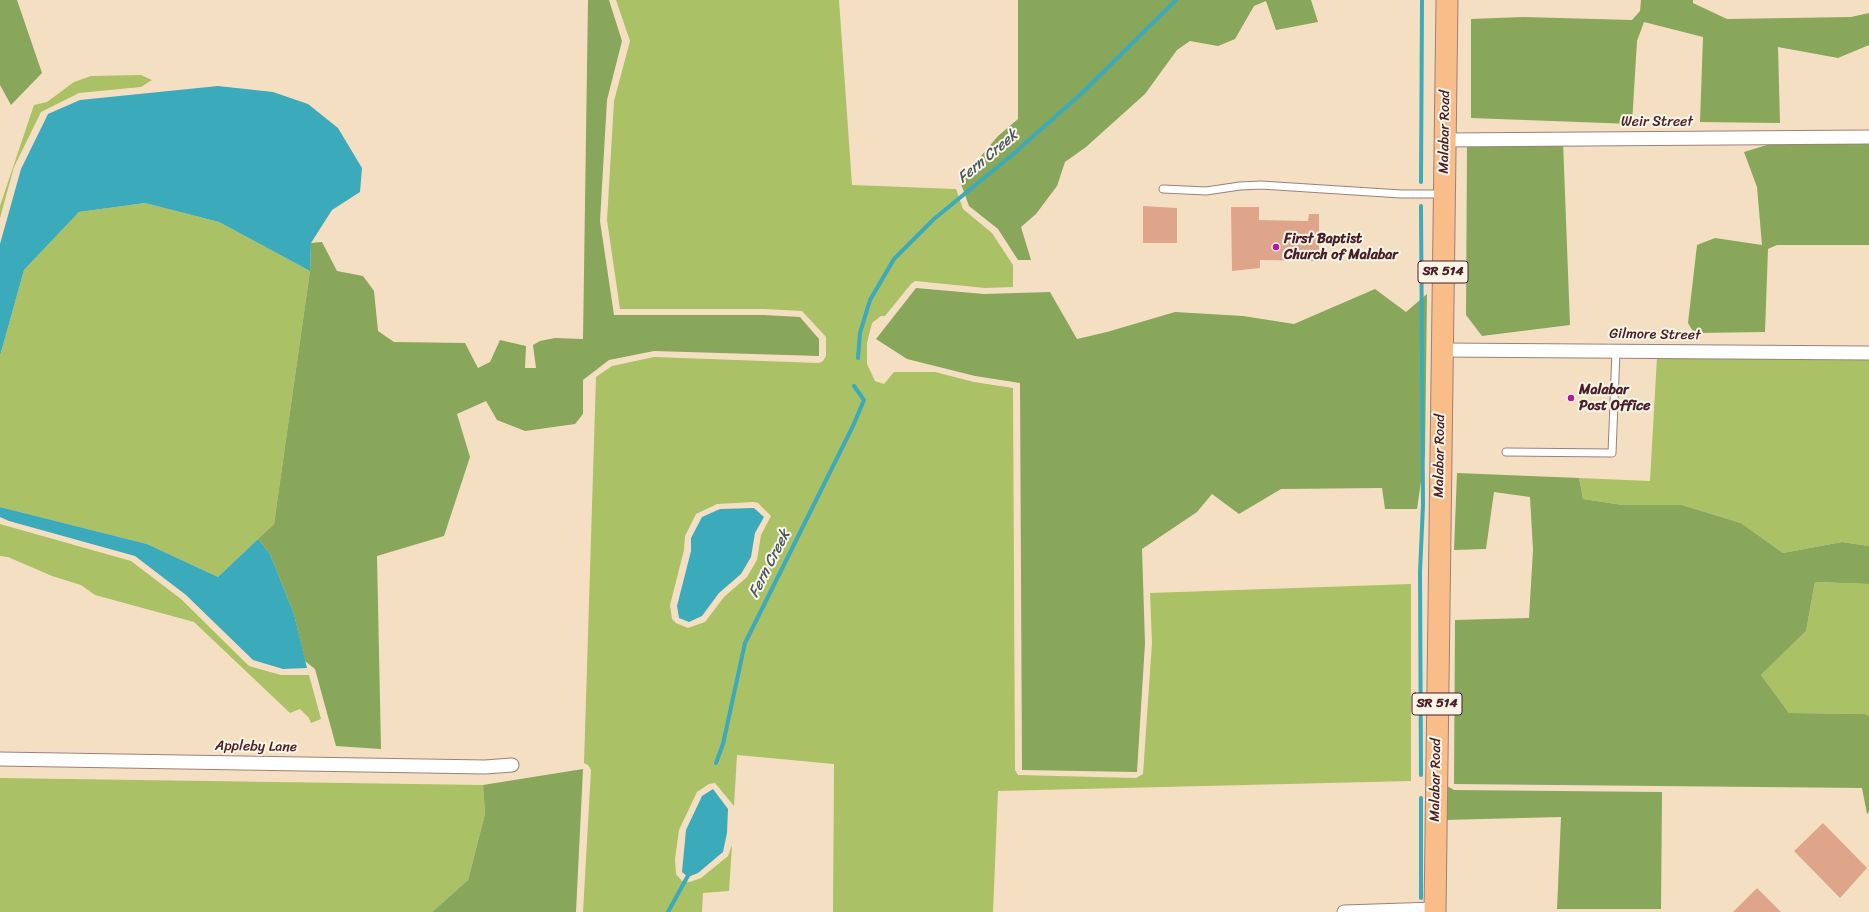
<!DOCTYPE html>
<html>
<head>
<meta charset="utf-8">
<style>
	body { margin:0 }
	canvas { display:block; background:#f4dfc3 }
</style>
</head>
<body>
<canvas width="1869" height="912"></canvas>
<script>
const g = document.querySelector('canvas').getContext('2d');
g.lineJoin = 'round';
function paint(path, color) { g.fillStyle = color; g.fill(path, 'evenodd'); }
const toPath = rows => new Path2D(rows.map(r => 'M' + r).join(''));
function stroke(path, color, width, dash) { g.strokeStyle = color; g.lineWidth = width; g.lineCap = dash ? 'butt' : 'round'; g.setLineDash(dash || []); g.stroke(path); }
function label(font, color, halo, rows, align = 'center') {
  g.font = font + ' Sriracha,sans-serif'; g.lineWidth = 4; g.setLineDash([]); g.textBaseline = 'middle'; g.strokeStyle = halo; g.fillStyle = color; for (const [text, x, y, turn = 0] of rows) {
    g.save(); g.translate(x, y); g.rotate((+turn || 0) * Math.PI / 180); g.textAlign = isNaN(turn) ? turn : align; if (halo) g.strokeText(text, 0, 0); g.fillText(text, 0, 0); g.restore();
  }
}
const green = toPath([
	[616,0,839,0,852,185,956,189,963,209,992,233,1013,265,1013,287,985,288,915,281,911,284,885,316,881,316,872,323,867,343,867,364,875,381,884,384,894,372,935,372,974,382,1013,388,1015,770,1018,775,1136,778,1143,774,1152,643,1150,593,1411,584,1411,781,998,791,993,912,833,912,834,764,737,755,734,806,715,783,709,784,697,792,679,830,675,859,676,874,682,881,690,882,701,878,728,856,732,845,729,891,703,893,702,912,583,912,591,770,588,765,584,763,596,377,612,366,654,357,819,363,823,361,826,356,826,337,802,311,764,309,620,309,607,220,614,101,630,41],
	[754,502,758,503,771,516,761,535,757,560,747,577,724,597,705,622,688,628,676,623,672,619,670,605,684,550,685,536,696,514,717,504],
	[141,75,152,80,141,87,79,93,41,112,14,167,0,218,0,206,34,105,47,102,74,82,91,76],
	[145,203,219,222,310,271,274,524,218,577,147,544,0,507,0,356,24,270,79,212],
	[1657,357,1869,359,1869,546,1842,542,1783,553,1741,523,1682,505,1623,505,1583,499,1579,478,1650,481],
	[0,524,131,561,181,599,249,666,281,675,309,675,321,719,311,723,309,718,300,709,290,713,194,622,95,595,81,585,52,576,8,557,0,556],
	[1815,582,1869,584,1869,716,1865,714,1789,713,1761,675,1806,631],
	[0,778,483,785,485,814,468,880,432,912,0,912]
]);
const forest = toPath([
	[0,0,17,0,42,73,11,105,0,85],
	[588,0,609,0,622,41,607,100,600,221,614,315,764,315,800,317,819,339,819,356,654,351,609,360,583,380,583,414,575,424,525,431,497,420,486,401,457,414,470,457,444,536,377,556,381,749,336,746,315,669,305,661,294,614,270,554,258,539,274,524,310,271,311,243,322,242,337,271,363,276,374,291,378,331,394,342,465,343,478,368,490,362,500,340,526,346,525,368,536,368,533,345,540,341,555,338,583,339],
	[1018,0,1311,0,1318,22,1276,30,1266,1,1254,6,1235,39,1218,46,1190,41,1177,50,1145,94,1086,147,1065,162,1057,186,1036,214,1021,227,1031,260,1018,260,998,229,969,206,960,181,998,136,1018,119],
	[1641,0,1693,0,1693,3,1727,19,1851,17,1869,13,1869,45,1838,58,1778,47,1780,123,1700,122,1703,37,1644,22,1637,41,1632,124,1471,118,1471,19,1523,17,1632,20,1640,11],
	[1563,141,1570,325,1482,336,1466,315,1467,147],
	[1770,144,1869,144,1869,245,1777,245,1768,249,1765,332,1694,333,1688,323,1697,245,1715,238,1762,245,1757,187,1744,152],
	[916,288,984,294,1050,292,1077,339,1107,332,1175,312,1243,316,1294,324,1375,289,1406,312,1427,294,1425,454,1417,509,1385,509,1382,488,1281,489,1239,514,1212,494,1197,512,1142,549,1145,643,1137,772,1022,770,1020,383,975,376,907,359,876,339],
	[1457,473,1579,478,1583,499,1623,505,1682,505,1741,523,1783,553,1842,542,1869,546,1869,584,1815,582,1806,631,1761,675,1789,713,1865,714,1869,716,1869,812,1867,814,1862,788,1454,784,1455,620,1529,618,1533,550,1530,497,1494,492,1486,549,1454,550],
	[583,769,576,912,432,912,468,880,485,814,483,785],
	[1447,786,1454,790,1662,792,1661,909,1557,909,1561,817,1444,820]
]);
const water = toPath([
	[218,86,273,92,308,104,338,128,362,168,360,192,332,210,311,243,310,271,219,222,145,203,79,212,24,270,0,356,0,244,21,169,48,114,80,100],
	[0,507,147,544,218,577,258,539,270,554,294,614,307,668,283,669,253,660,186,595,135,556,9,521,0,517],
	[754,508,764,517,755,533,751,557,741,574,719,593,702,616,689,622,679,618,677,606,691,551,691,538,702,517,720,509],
	[713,789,728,809,727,833,723,852,698,873,688,877,682,872,686,830,702,796]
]);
const stream = toPath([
	[1421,182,1422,0],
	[858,358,860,333,870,300,894,259,934,219,1012,155,1082,93,1176,0],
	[716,763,723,744,745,643,853,426,864,400,854,386],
	[1421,775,1420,572,1423,505,1421,206],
	[1421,798,1421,898],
	[668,912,690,872]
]);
const building = toPath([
	[1143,206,1177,208,1177,243,1143,243],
	[1231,207,1259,207,1259,220,1308,221,1309,214,1319,214,1319,261,1260,260,1260,268,1232,271],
	[1823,823,1867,868,1840,898,1794,851],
	[1757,888,1781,912,1733,912]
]);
const service = toPath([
	[1163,189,1206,191,1240,186,1261,185,1401,194,1443,194],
	[1506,452,1612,453,1616,351]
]);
const minor = toPath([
	[1445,140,1869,137],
	[1442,350,1869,353],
	[0,759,485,767,512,765],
	[1344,912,1435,909]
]);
const primary = toPath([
	[1435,912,1447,0]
]);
const markers = [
	[1276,247,4,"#b5179e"],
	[1571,398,4,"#b5179e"]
];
const shields = [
	[1443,272,50],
	[1437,704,50]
];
const shieldNames = [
	["SR 514",1443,272],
	["SR 514",1437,704]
];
const streetNames = [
	["Weir Street",1657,122],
	["Malabar Road",1445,132,-89],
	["Gilmore Street",1655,335,1],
	["Malabar Road",1440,456,-89],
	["Appleby Lane",256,747,1],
	["Malabar Road",1436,780,-89]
];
const poiNames = [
	["First Baptist",1284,239],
	["Church of Malabar",1284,255],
	["Malabar",1579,390],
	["Post Office",1579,406]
];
const waterNames = [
	["Fern Creek",988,157,-40],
	["Fern Creek",770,564,-63]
];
paint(green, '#abc165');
paint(forest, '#88a75a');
paint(water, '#3baaba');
stroke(stream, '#3baaba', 4);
paint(building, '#dfa58a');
stroke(service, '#9f7f77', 9);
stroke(minor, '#9f7f77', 15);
stroke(primary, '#9f7f77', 23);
stroke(service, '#fff', 7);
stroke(minor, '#fff', 13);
stroke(primary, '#f8bd89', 21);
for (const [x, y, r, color] of markers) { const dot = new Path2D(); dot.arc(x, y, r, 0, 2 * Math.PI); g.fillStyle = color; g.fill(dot); stroke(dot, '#fcf5e5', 1.5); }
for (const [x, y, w] of shields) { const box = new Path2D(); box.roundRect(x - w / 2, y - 11, w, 22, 3); g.fillStyle = '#fcf5e5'; g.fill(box); stroke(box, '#4a1f2b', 1); }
label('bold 13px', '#4a1f2b', null, shieldNames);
label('14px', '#4a1f2b', '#fcf5e5', streetNames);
label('bold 14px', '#4a1f2b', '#fcf5e5', poiNames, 'left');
label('italic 15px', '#445764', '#fcf5e5', waterNames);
</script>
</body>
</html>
